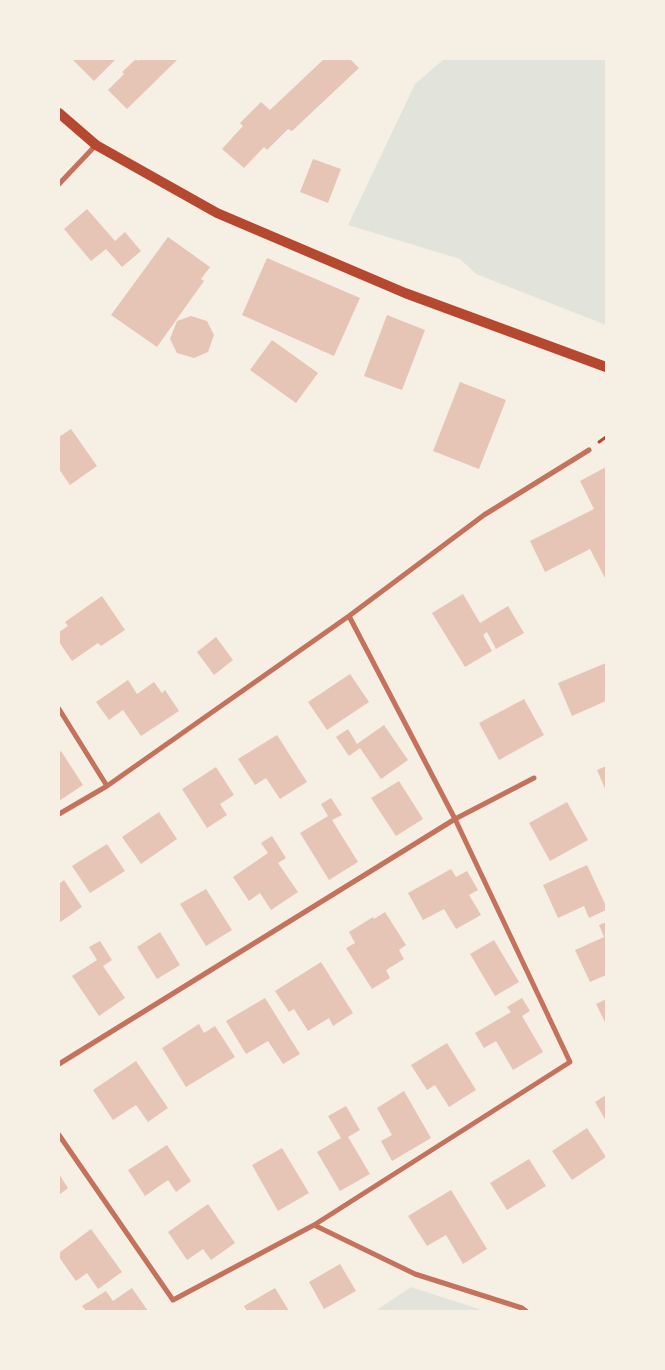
<!DOCTYPE html>
<html>
<head>
<meta charset="utf-8">
<style>
	body { margin:0 }
	#map { position:relative; width:665px; height:1370px; overflow:hidden; background:#f6efe4; font-family:Inter,sans-serif }
	canvas { display:block }
	.frame { position:absolute; inset:0; border:60px solid #f6efe4; pointer-events:none }
</style>
</head>
<body>
<div id="map">
<canvas width="665" height="1370"></canvas>
<div class="frame"></div>
</div>
<script>
const g = document.querySelector('canvas').getContext('2d');
g.lineJoin = 'round';
function paint(path, color) { g.fillStyle = color; g.fill(path, 'evenodd'); }
const toPath = rows => new Path2D(rows.map(r => 'M' + r).join(''));
function stroke(path, color, width, dash) { g.strokeStyle = color; g.lineWidth = width; g.lineCap = dash ? 'butt' : 'round'; g.setLineDash(dash || []); g.stroke(path); }
const green = toPath([
	[444,59,606,59,606,325,476,274,460,259,348,225,415,84],
	[411,1287,479,1309,479,1311,375,1311]
]);
const building = toPath([
	[72,59,116,59,94,81],
	[136,59,138,61,140,59,178,59,127,109,108,90,124,74,122,72],
	[324,59,350,59,359,68,292,131,288,129,267,150,264,147,244,168,222,149,243,126,240,123,261,102,270,110],
	[313,159,341,169,328,203,300,192],
	[87,209,115,241,125,232,141,251,122,267,106,249,91,261,64,229],
	[168,237,210,267,201,279,204,281,157,347,111,315],
	[267,258,360,298,334,356,242,315],
	[387,315,425,330,402,390,364,376],
	[191,316,207,321,214,335,208,352,194,358,177,353,170,339,177,321],
	[272,340,318,373,296,403,250,370],
	[460,382,506,400,479,469,433,451],
	[71,429,97,466,70,485,59,469,59,437],
	[606,467,606,580,590,549,545,572,530,541,594,509,580,481],
	[463,594,480,623,508,606,524,633,496,649,487,632,483,635,492,651,465,667,432,613],
	[102,596,125,630,101,646,98,643,72,661,59,642,59,632,68,626,65,622],
	[216,637,233,660,214,675,197,652],
	[606,663,606,701,572,716,558,683],
	[350,674,369,702,327,730,308,702],
	[128,680,137,694,154,682,162,693,165,690,179,711,141,736,123,710,109,720,96,702],
	[524,699,544,735,499,760,479,723],
	[384,725,408,760,381,779,360,748,349,756,336,737,348,729,357,744],
	[277,735,307,782,280,799,266,778,255,785,238,759],
	[61,751,83,785,59,801,59,753],
	[606,766,606,791,597,770],
	[216,767,234,795,220,804,227,815,207,828,182,789],
	[399,781,423,819,396,836,371,798],
	[331,798,342,815,332,820,358,862,329,880,300,833,328,816,321,804],
	[567,802,588,840,550,861,529,823],
	[159,812,177,839,141,864,122,837],
	[272,836,286,858,278,863,298,892,271,910,260,893,249,901,233,877,268,853,261,843],
	[107,844,125,871,90,893,72,866],
	[587,865,606,906,606,910,589,918,584,906,558,918,543,885],
	[451,869,456,877,467,871,478,890,469,895,481,915,456,929,444,909,423,920,408,893],
	[64,880,82,907,59,923,59,884],
	[206,889,232,930,206,946,180,904],
	[385,912,406,945,399,950,404,959,386,970,390,978,372,989,346,948,355,943,349,932,373,917,374,919],
	[606,922,606,975,590,982,575,950,604,937,599,925],
	[160,932,180,965,157,979,137,947],
	[494,940,519,982,495,996,470,954],
	[100,941,112,960,103,966,125,998,99,1016,72,976,97,960,89,947],
	[321,962,353,1013,333,1026,329,1018,308,1031,294,1009,289,1012,275,991],
	[265,998,300,1054,283,1064,268,1041,246,1054,226,1021],
	[522,998,530,1011,522,1016,543,1052,513,1070,496,1041,484,1048,475,1033,511,1012,507,1007],
	[606,999,606,1024,596,1004],
	[199,1024,204,1033,215,1026,235,1057,186,1087,162,1048],
	[447,1043,476,1090,449,1107,435,1085,427,1090,411,1065],
	[136,1061,168,1108,148,1122,136,1105,113,1120,93,1090],
	[404,1091,431,1138,392,1161,381,1141,392,1135,377,1108],
	[606,1095,606,1121,595,1102],
	[346,1106,360,1130,348,1137,370,1174,340,1191,317,1152,341,1138,328,1116],
	[587,1128,606,1157,572,1180,552,1151],
	[167,1145,191,1181,176,1192,168,1180,145,1196,128,1170],
	[282,1148,309,1193,278,1211,252,1165],
	[529,1159,546,1186,507,1210,490,1183],
	[59,1174,68,1188,59,1195],
	[451,1190,487,1249,463,1264,446,1235,427,1246,408,1216],
	[208,1204,235,1243,211,1260,203,1249,187,1260,168,1232],
	[91,1229,122,1272,98,1289,87,1273,76,1281,59,1257,59,1253],
	[340,1264,356,1291,324,1309,309,1282],
	[132,1288,148,1311,86,1311,82,1306,106,1291,113,1301],
	[275,1288,289,1311,247,1311,244,1306]
]);
const path = toPath([
	[599,442,606,437]
]);
const minor = toPath([
	[59,184,96,145],
	[349,616,455,819,534,778],
	[59,709,107,786],
	[59,814,107,786,349,616,484,515,589,450],
	[59,1064,455,819,570,1062,314,1225,173,1300,59,1135],
	[314,1225,415,1274,522,1308,526,1311]
]);
const secondary = toPath([
	[59,113,96,145,217,213,405,293,606,367]
]);
paint(green, '#e2e4dc');
paint(building, '#e6c5b7');
stroke(path, '#b5482f', 3);
stroke(minor, '#c5725c', 5);
stroke(secondary, '#b5482f', 10);
</script>
</body>
</html>
